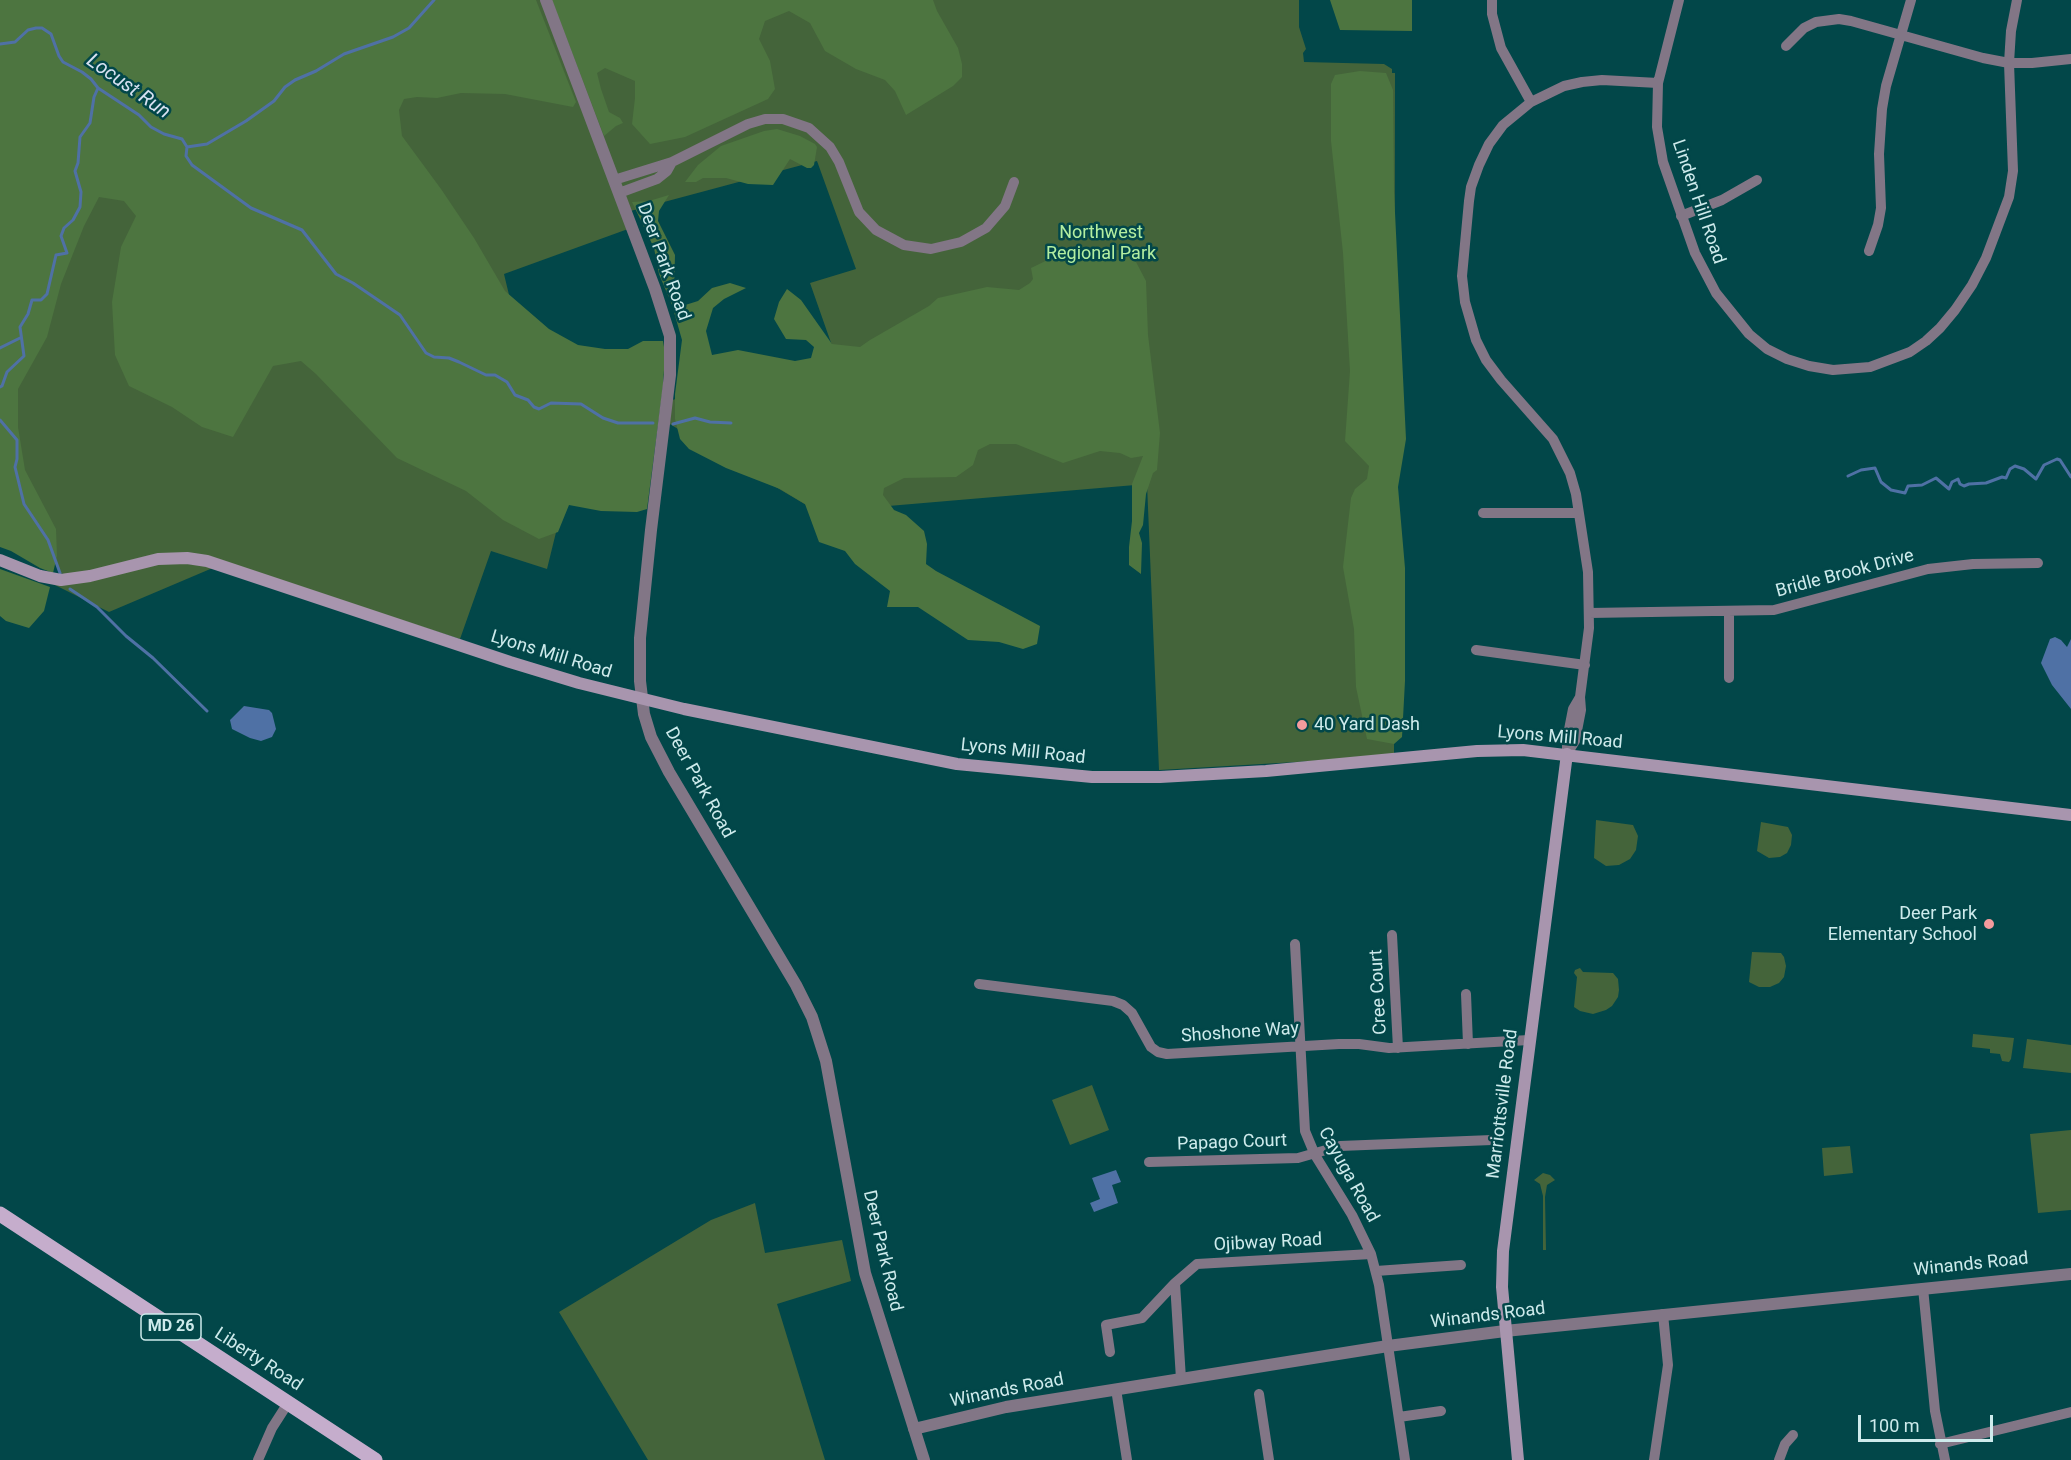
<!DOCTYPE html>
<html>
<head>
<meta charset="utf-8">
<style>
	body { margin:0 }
	#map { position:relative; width:2071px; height:1460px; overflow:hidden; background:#024749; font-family:Roboto,sans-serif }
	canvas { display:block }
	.scale { position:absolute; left:1858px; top:1415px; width:135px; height:27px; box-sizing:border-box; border:3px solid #ceebec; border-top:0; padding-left:8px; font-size:18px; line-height:21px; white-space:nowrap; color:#ceebec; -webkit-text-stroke:4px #024749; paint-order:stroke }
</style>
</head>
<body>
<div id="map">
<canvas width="2071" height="1460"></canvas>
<div class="scale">100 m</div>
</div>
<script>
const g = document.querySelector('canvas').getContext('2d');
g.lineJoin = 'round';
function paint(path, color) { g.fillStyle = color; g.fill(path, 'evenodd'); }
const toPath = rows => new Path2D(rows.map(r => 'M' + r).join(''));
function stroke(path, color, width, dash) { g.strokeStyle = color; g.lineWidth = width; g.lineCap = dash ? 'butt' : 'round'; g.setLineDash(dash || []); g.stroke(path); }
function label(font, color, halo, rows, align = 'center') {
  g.font = font + ' Roboto,sans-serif'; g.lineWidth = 5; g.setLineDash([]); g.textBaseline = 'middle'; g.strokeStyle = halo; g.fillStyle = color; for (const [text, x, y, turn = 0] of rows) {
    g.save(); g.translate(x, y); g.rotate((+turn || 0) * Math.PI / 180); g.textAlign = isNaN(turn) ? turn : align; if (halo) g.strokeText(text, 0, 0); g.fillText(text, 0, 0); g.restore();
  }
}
const green = toPath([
	[0,0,1299,0,1299,27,1306,49,1303,53,1304,62,1384,64,1392,69,1392,73,1395,73,1394,754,1347,759,1159,770,1147,484,818,512,668,423,672,400,836,357,810,283,856,269,817,161,623,213,628,229,504,274,561,512,547,569,491,551,460,639,190,553,156,554,71,576,60,573,48,540,41,530,0,387],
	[171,562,215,567,109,612,53,584],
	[1596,820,1633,825,1638,836,1636,850,1630,859,1619,865,1606,866,1594,858],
	[1761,822,1788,827,1792,835,1791,845,1787,853,1780,857,1769,858,1757,851],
	[1752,952,1781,953,1784,957,1786,966,1784,977,1779,983,1770,987,1759,987,1749,982],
	[1580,968,1583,972,1613,973,1618,979,1619,990,1618,997,1612,1006,1606,1010,1593,1014,1580,1011,1574,1007,1577,977,1574,973,1575,970],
	[1973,1034,2014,1038,2011,1059,2009,1062,2002,1061,2000,1054,1990,1053,1990,1049,1972,1047],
	[2027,1039,2071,1045,2071,1073,2023,1068],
	[1092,1085,1109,1130,1070,1145,1052,1100],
	[2071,1130,2071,1210,2038,1213,2030,1134],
	[1850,1146,1853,1173,1824,1176,1822,1148],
	[1543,1173,1550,1175,1555,1180,1547,1185,1545,1197,1546,1250,1543,1250,1543,1196,1540,1184,1534,1180],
	[755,1203,765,1253,842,1240,851,1281,777,1304,825,1460,648,1460,559,1312,711,1220]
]);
const forest = toPath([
	[0,0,536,0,576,102,573,107,505,94,461,93,437,98,417,97,404,99,399,110,402,136,441,189,474,238,505,291,549,329,578,345,605,349,628,349,643,341,663,341,665,353,663,387,647,509,637,512,601,511,569,505,558,532,539,539,503,520,466,491,397,458,316,374,301,361,273,366,233,437,202,427,172,407,129,386,115,355,112,302,121,247,136,216,124,201,99,197,84,226,61,284,47,337,18,389,18,427,25,470,56,529,57,556,53,573,40,568,11,551,0,547],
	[552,0,933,0,937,11,958,48,962,64,962,77,953,86,906,115,895,91,885,80,856,69,825,51,810,23,789,11,765,21,759,39,770,61,775,89,768,99,685,137,650,144,632,124,635,98,635,81,605,68,597,73,601,89,609,112,620,118,623,123,616,126,604,136],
	[1330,0,1412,0,1412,31,1340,30],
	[1360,71,1386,73,1393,90,1394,192,1406,439,1398,487,1405,568,1405,681,1402,737,1394,744,1367,739,1356,687,1354,629,1343,567,1351,498,1355,489,1367,479,1369,466,1345,441,1350,371,1343,253,1331,141,1331,84,1335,75],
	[777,129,800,136,815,144,817,147,814,165,811,168,807,168,790,159,773,185,748,184,726,178,703,178,696,182,685,182,698,165,721,146,764,131],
	[669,195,659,211,658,221,675,255,674,293,682,306,698,301,712,288,730,283,746,288,724,299,713,308,706,331,712,355,738,350,795,361,811,358,814,347,806,340,786,339,774,319,779,302,787,289,801,300,832,344,860,347,870,340,929,306,938,298,987,287,1019,290,1030,283,1033,279,1031,268,1062,253,1076,249,1099,249,1118,250,1129,255,1136,262,1146,281,1148,335,1160,433,1157,470,1153,473,1146,494,1143,525,1139,533,1142,543,1141,574,1129,565,1129,547,1132,521,1132,484,1143,456,1131,458,1120,453,1100,451,1063,463,1016,444,990,444,978,450,973,465,956,477,904,478,884,488,883,495,894,510,906,515,924,531,927,544,926,564,936,571,1040,626,1037,644,1023,649,999,642,968,640,918,607,887,607,890,591,855,564,845,551,819,542,805,504,780,489,726,468,689,449,680,439,675,419,675,394,682,340,672,305,659,274,654,248,632,202,649,201],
	[0,569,50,587,44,611,29,628,6,621,0,616]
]);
const water = toPath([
	[2055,637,2061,640,2067,647,2071,639,2071,709,2052,685,2041,663,2050,639],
	[244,706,269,710,272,713,276,729,272,737,261,741,250,738,232,729,230,720],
	[1116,1170,1121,1182,1112,1185,1118,1203,1094,1212,1090,1203,1100,1199,1092,1178]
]);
const stream = toPath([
	[0,44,15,42,28,30,36,28,42,28,51,34,59,56,63,62,82,72,91,79,98,88,139,115,151,127,164,134,182,139,187,147,186,156,192,165,251,208,302,230,336,274,353,283,400,315,426,353,434,357,449,358,459,362,486,375,495,375,507,382,515,395,528,400,534,407,539,409,551,403,581,404,603,418,618,423,653,423],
	[187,147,207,144,246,121,274,101,285,87,295,80,316,71,344,54,393,37,409,28,434,0],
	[0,348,20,338],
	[0,387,2,386,7,372,24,356,20,327,28,314,32,300,41,300,47,294,56,255,67,253,61,236,64,228,73,220,80,207,81,192,75,171,78,163,80,137,90,123,94,97,98,88],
	[0,420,17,440,17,459,15,467,24,504,48,540,60,573],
	[673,424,695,418,710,422,731,423],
	[1848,476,1861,470,1875,468,1881,482,1891,490,1905,493,1908,486,1922,485,1936,478,1949,489,1952,482,1958,479,1960,484,1964,486,1969,484,1986,483,2002,477,2006,478,2010,469,2015,466,2024,469,2036,479,2044,465,2057,459,2060,460,2071,477],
	[70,589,97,607,126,636,153,658,207,711]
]);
const minor = toPath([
	[1492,0,1492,14,1501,48,1531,102],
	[1679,0,1658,83,1657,127,1663,162,1695,253,1716,293,1749,334,1767,349,1787,359,1809,366,1833,370,1870,367,1910,352,1926,341,1940,328,1955,310,1972,285,1986,258,2009,197,2013,171,2009,63,2011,31,2017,0],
	[1786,46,1804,28,1816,22,1839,19,1851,21,1983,58,2009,63,2032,63,2071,59],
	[614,180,672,162,748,124,765,119,783,119,809,128,830,147,839,162,859,212,876,230,904,245,931,249,961,242,986,228,1005,206,1014,182],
	[619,193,657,179,667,171,672,162],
	[1681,216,1722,200,1757,180],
	[1869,251,1878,225,1881,208,1879,154,1882,109,1886,86,1911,0],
	[1483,513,1579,513],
	[1729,612,1729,678],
	[1589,613,1774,610,1928,569,1973,564,2038,563],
	[1476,650,1585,665],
	[1567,754,1575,741,1581,710,1580,697,1589,628,1588,572,1576,494,1570,473,1553,439,1501,380,1486,360,1476,340,1465,302,1462,276,1469,201,1471,187,1479,165,1489,144,1503,125,1531,102,1564,86,1582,82,1602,80,1658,83],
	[1567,754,1567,740,1573,709,1580,697],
	[1392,935,1398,1048],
	[1295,944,1305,1131,1315,1155,1352,1215,1371,1254,1379,1285,1405,1460],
	[979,984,1113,1001,1123,1005,1132,1013,1151,1047,1158,1052,1167,1054,1339,1044,1359,1044,1389,1048,1529,1040],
	[1466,994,1468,1044],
	[1149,1162,1298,1158,1340,1146,1492,1140],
	[1376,1271,1461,1265],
	[1175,1283,1181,1379],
	[1923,1288,1935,1411,1945,1460],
	[1110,1352,1106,1325,1142,1318,1175,1283,1197,1264,1371,1254],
	[1116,1389,1127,1460],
	[1259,1394,1269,1460],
	[1399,1417,1441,1411],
	[1940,1444,2071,1412],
	[258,1460,272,1428,288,1403],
	[1654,1460,1668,1365,1663,1314],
	[1779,1460,1785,1444,1793,1435]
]);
const tertiary = toPath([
	[546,0,655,289,670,336,670,375,651,530,640,638,640,681,644,714,651,737,669,772,796,985,812,1017,826,1061,865,1273,924,1460],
	[914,1429,1006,1407,1388,1346,1505,1331,2071,1274]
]);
const secondary = toPath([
	[0,560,40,576,61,580,90,576,158,559,187,558,207,561,510,662,579,683,684,709,957,764,1092,777,1160,777,1266,771,1477,751,1523,750,2071,815],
	[1518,1460,1502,1287,1503,1251,1567,754]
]);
const primary = toPath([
	[0,1214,375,1460]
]);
const markers = [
	[1302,725,6,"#f59b9d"],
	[1989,924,6,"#f59b9d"]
];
const shields = [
	[171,1327,60]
];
const shieldNames = [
	["MD 26",171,1327]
];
const streetNames = [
	["Linden Hill Road",1698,202,71],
	["Deer Park Road",663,262,70],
	["Bridle Brook Drive",1845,574,-15],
	["Lyons Mill Road",551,655,17],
	["Lyons Mill Road",1560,738,5],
	["Lyons Mill Road",1023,752,6],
	["Deer Park Road",699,783,61],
	["Cree Court",1379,992,-93],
	["Shoshone Way",1240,1033,-4],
	["Marriottsville Road",1503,1104,-83],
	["Papago Court",1232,1143,-2],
	["Cayuga Road",1348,1175,61],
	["Ojibway Road",1268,1243,-3],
	["Deer Park Road",882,1251,77],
	["Winands Road",1971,1265,-6],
	["Winands Road",1488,1316,-7],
	["Liberty Road",258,1360,33],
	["Winands Road",1007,1391,-11]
];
const parkNames = [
	["Northwest",1101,233],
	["Regional Park",1101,254]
];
const poiNames = [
	["40 Yard Dash",1314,725],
	["Deer Park",1977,914,"right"],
	["Elementary School",1977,935,"right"]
];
const waterNames = [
	["Locust Run",128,87,35]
];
paint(green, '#44643a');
paint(forest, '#4d7540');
paint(water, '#4f71a5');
stroke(stream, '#4f71a5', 3);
stroke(minor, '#827686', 10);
stroke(tertiary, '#827686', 12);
stroke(secondary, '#a895ae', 12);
stroke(primary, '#c5adcc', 15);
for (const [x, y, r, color] of markers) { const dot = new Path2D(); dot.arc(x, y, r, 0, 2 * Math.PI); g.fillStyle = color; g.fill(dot); stroke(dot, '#024749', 2); }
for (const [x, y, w] of shields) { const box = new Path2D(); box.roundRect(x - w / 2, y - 13, w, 26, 4.5); g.fillStyle = '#024749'; g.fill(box); stroke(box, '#ceebec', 1.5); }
label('bold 16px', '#ceebec', null, shieldNames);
label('18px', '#ceebec', '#024749', streetNames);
label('18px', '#b3eea0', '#024749', parkNames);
label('18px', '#ceebec', '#024749', poiNames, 'left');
label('italic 20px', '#d7e1f1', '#024749', waterNames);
</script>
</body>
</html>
